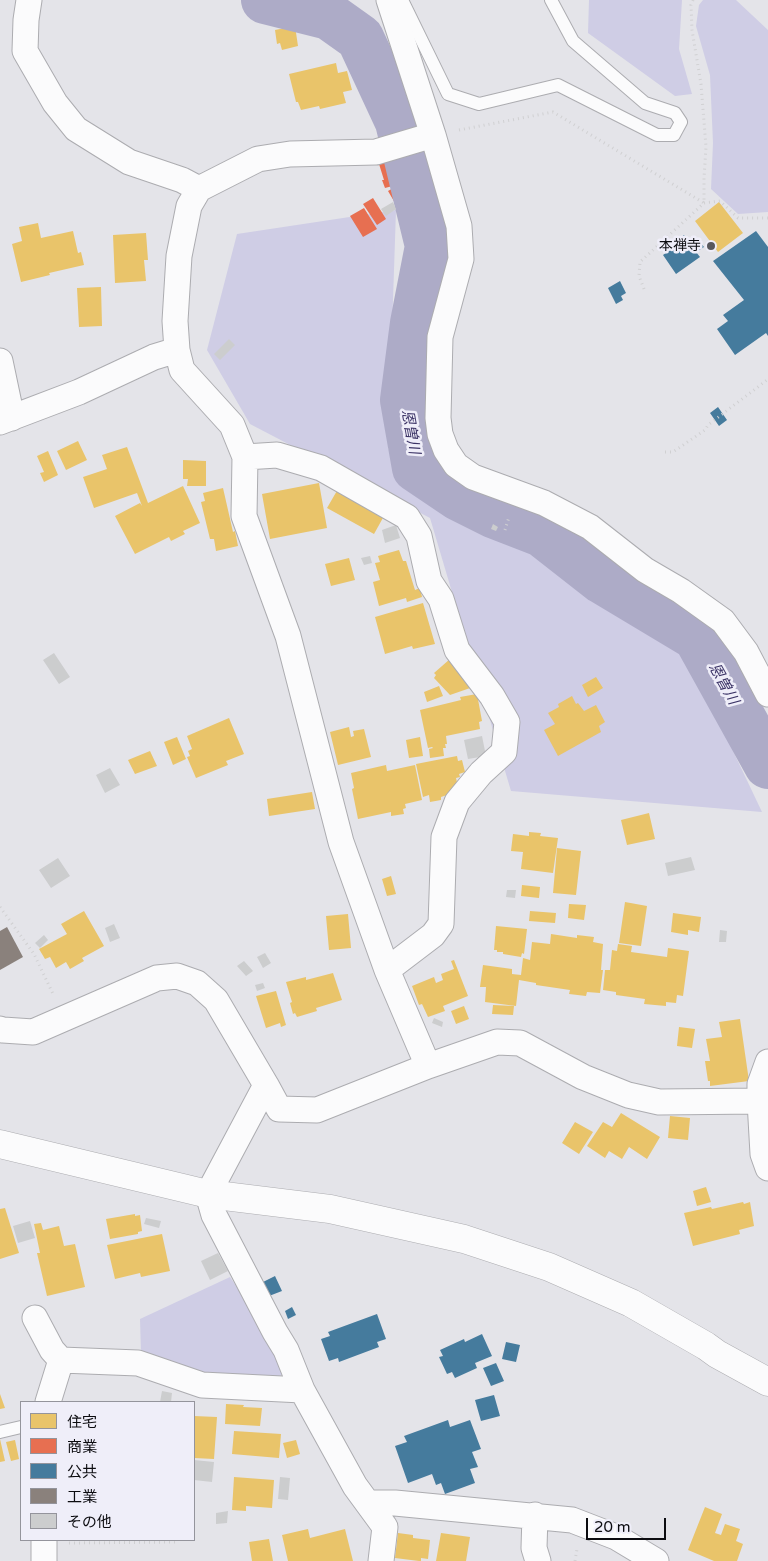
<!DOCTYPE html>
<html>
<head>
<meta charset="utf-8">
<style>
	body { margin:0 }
	#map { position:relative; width:768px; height:1561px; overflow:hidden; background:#e4e4e9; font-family:"Varela Round","Noto Sans JP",sans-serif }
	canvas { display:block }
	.legend { position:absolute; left:20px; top:1401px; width:175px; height:140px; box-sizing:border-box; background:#efeef9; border:1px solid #94949c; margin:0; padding:6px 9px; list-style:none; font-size:15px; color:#0c0c10 }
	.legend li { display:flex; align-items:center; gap:10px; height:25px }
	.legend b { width:25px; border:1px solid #94949c }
	.scale { position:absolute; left:586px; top:1518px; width:80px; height:22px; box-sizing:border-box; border:2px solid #0c0c10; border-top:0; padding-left:6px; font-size:15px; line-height:18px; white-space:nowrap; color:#0c0c10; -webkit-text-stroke:4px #efeef9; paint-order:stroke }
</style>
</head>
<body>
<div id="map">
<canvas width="768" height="1561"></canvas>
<ul class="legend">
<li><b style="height:14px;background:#e9c46a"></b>住宅</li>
<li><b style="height:14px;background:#e76f51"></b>商業</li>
<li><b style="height:14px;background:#457b9d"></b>公共</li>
<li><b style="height:14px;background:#8a817c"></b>工業</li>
<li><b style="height:14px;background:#cccdce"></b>その他</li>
</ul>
<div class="scale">20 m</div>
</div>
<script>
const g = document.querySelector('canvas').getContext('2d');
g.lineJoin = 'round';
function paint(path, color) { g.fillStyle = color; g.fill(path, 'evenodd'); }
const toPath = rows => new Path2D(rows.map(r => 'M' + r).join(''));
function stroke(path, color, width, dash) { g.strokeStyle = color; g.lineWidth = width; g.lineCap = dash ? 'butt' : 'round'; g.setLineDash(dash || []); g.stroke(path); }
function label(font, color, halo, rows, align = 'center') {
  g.font = font + ' "Varela Round","Noto Sans JP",sans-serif'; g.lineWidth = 5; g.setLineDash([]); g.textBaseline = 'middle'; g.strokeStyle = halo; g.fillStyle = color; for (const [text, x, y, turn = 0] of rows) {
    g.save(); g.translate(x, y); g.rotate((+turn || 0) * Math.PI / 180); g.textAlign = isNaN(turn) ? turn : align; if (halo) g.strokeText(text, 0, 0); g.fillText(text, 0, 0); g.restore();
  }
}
const green = toPath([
	[589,0,682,0,679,49,692,94,675,96,588,33],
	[703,0,736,0,768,30,768,212,738,214,711,189,713,143,710,75,696,26,699,5],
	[396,210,388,449,567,580,688,656,762,812,511,791,430,518,250,424,207,350,237,234],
	[230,1277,245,1299,283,1372,276,1383,204,1377,141,1353,140,1319]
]);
const homes = toPath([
	[295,26,298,46,282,50,280,43,277,44,275,30],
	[336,63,338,73,347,71,352,90,343,92,346,103,320,109,319,106,301,110,298,102,296,102,289,74],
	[719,202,743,233,718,252,695,221],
	[38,223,41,238,73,231,78,253,81,252,84,265,49,273,50,275,21,282,12,244,22,241,19,227],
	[146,233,148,260,144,260,146,281,115,283,113,235],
	[101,287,102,326,79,327,77,288],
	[78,441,87,460,66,470,57,451],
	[127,447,148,503,183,486,200,523,183,531,185,534,171,541,169,537,135,554,115,516,140,503,142,506,137,493,94,508,83,477,107,469,102,455],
	[48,451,58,475,44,482,40,473,44,472,37,456],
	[183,460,206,461,206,486,187,486,188,479,183,479],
	[319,483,327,528,270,539,262,494],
	[223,488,233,532,235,531,238,546,216,551,214,539,210,539,201,502,205,501,203,493],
	[338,489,384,516,374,534,327,508],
	[399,550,403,561,406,561,415,590,420,588,422,597,407,602,406,598,379,606,373,582,380,580,375,563,380,562,378,556],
	[349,558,355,580,331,586,325,564],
	[423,603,435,644,413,649,412,646,385,654,375,617],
	[450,659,473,687,450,695,434,678,436,675,434,673],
	[596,677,603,688,588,697,582,685],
	[439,686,443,696,427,702,424,692],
	[477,694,482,721,479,722,480,729,446,736,447,744,445,744,446,748,443,748,444,756,430,758,429,749,433,748,432,747,428,748,420,710,461,700,460,697],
	[572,696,576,704,578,703,584,711,596,705,605,722,599,726,601,732,558,756,544,730,555,724,548,713,559,707,558,704],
	[229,718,244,754,226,761,228,765,196,778,187,757,190,756,188,751,192,749,187,736],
	[349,727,351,737,354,736,353,731,364,729,371,757,338,765,330,732],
	[177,737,186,759,173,765,164,742],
	[420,737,423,756,409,758,406,740],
	[150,751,157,766,135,774,128,760],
	[457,756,458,761,462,760,465,772,459,774,460,777,456,778,459,791,441,797,441,800,430,802,429,795,423,797,416,764],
	[386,765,387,771,415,765,422,800,405,804,406,808,403,809,404,814,391,816,391,812,358,819,352,789,354,788,351,773],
	[312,792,315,809,269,816,267,799],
	[649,813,655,839,627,845,621,820],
	[529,832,541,833,540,836,558,838,553,873,521,869,523,852,511,851,513,834,529,836],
	[557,848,581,851,576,895,553,893],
	[391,876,396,894,387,896,382,879],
	[522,885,540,887,539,898,521,896],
	[625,902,647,906,641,946,619,943],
	[569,904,586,905,584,920,568,918],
	[84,911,104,946,82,958,84,961,70,969,66,962,56,968,50,957,45,959,39,949,67,934,61,924],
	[530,911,556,913,555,923,529,921],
	[673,913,701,917,699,932,688,930,688,935,671,932],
	[348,914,351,948,329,950,326,916],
	[496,926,527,929,524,954,522,953,521,957,503,954,503,952,497,952,497,950,494,950],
	[551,934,577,938,577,935,594,937,593,942,603,944,601,970,603,970,600,993,587,992,586,996,569,994,570,990,536,985,536,983,519,980,516,1006,485,1002,486,987,480,987,483,965,512,969,512,974,521,975,523,958,530,960,532,942,550,944],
	[618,944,632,946,631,952,667,957,668,948,689,951,683,996,677,995,676,1003,666,1002,666,1006,644,1004,645,999,616,995,616,992,603,990,605,970,610,970,612,950,617,951],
	[454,960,468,996,443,1006,445,1011,428,1017,422,1004,419,1005,412,986,434,977,436,983,443,980,441,974,454,969,451,961],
	[333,973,342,1000,316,1008,317,1011,297,1017,295,1013,293,1014,290,1003,292,1002,286,982,306,977,306,980],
	[276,991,286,1025,281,1027,280,1023,266,1028,256,996],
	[493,1005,514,1006,513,1015,492,1014],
	[464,1006,469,1019,456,1024,451,1011],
	[740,1019,749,1081,710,1086,710,1081,708,1081,705,1061,710,1061,706,1039,722,1037,719,1022],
	[679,1027,695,1029,692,1048,677,1046],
	[621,1113,660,1137,647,1159,629,1147,622,1159,609,1151,605,1158,587,1146,603,1122,612,1127],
	[670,1116,690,1118,688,1140,668,1138],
	[575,1122,593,1132,579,1154,562,1143],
	[706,1187,711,1202,697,1206,693,1191],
	[743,1202,744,1204,750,1202,754,1226,739,1230,740,1234,693,1246,684,1213,711,1207,712,1209],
	[5,1208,19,1253,0,1259,0,1209],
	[135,1214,135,1216,140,1215,142,1231,138,1232,138,1234,110,1239,106,1219],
	[41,1223,43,1230,59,1226,64,1246,75,1244,85,1287,47,1296,37,1253,40,1253,34,1224],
	[162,1234,170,1271,141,1277,140,1273,115,1279,107,1245],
	[0,1394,5,1408,0,1409],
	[226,1404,244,1405,243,1407,262,1408,260,1426,225,1424],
	[194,1416,217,1417,214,1459,194,1458],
	[234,1431,281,1434,279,1458,232,1454],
	[0,1439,5,1461,0,1462],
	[15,1440,19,1459,11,1461,6,1442],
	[296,1440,300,1454,287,1458,283,1443],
	[234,1477,274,1480,272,1508,246,1506,246,1511,232,1510],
	[705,1507,722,1514,715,1533,721,1535,725,1524,740,1529,736,1541,743,1544,737,1561,714,1561,688,1550],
	[308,1529,310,1538,345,1529,353,1561,288,1561,282,1535],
	[398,1533,413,1535,413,1538,430,1540,428,1559,421,1558,421,1561,419,1561,395,1558],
	[441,1533,470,1537,466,1561,436,1561],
	[269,1539,273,1561,252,1561,249,1542]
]);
const shops = toPath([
	[393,159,400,184,385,188,382,180,384,180,379,164],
	[395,187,406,204,398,208,388,191],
	[373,198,386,219,377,225,363,204],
	[364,208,377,229,363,237,350,216]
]);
const public = toPath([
	[756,231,768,247,768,336,766,333,735,355,717,329,728,321,723,315,744,300,713,261],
	[684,235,688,241,695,236,704,247,696,252,700,257,676,274,663,255,681,242,679,239],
	[620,281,626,293,621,296,623,300,616,304,608,288],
	[718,407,727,420,719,426,710,413],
	[275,1276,282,1291,269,1296,263,1282],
	[292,1307,296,1315,288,1319,285,1311],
	[377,1314,386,1339,377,1342,379,1347,339,1362,338,1358,329,1361,321,1339,330,1336,328,1332],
	[482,1334,492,1356,475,1363,477,1368,455,1378,452,1372,447,1374,439,1357,443,1356,440,1350,464,1339,465,1342],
	[506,1342,520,1345,516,1362,502,1359],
	[496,1363,504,1381,491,1386,483,1368],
	[494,1395,500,1416,481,1421,475,1400],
	[448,1420,450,1427,470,1420,481,1449,472,1452,478,1467,470,1469,475,1483,445,1494,441,1483,436,1485,432,1474,408,1483,395,1446,407,1442,404,1436]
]);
const industry = toPath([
	[7,927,23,957,0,970,0,931]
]);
const river = toPath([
	[265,0,329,16,360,38,399,122,429,246,414,323,404,400,416,468,459,497,493,514,542,533,602,580,697,637,768,765]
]);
const building = toPath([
	[393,202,396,209,386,216,381,209],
	[229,339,235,345,220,360,214,354],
	[493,524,498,527,496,531,491,529],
	[396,525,400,538,385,543,382,530],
	[370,556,372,563,364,565,361,558],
	[54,653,70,677,59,684,43,660],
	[482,736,486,756,468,759,464,740],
	[110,768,120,785,105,793,96,775],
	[691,857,695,870,668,876,665,863],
	[58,858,70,876,51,888,39,870],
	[507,890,516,890,515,898,506,897],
	[114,924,120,938,110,942,105,928],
	[720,930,727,931,726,942,719,942],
	[44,935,48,940,40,948,35,943],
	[265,953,271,963,263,968,257,957],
	[244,961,253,971,246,976,237,966],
	[263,983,265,988,257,991,255,985],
	[434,1018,443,1022,442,1027,432,1023],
	[146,1218,161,1221,159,1228,144,1224],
	[30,1221,35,1238,18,1243,13,1226],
	[218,1253,228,1271,210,1280,201,1261],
	[162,1391,172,1393,171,1402,160,1402],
	[194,1460,214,1462,212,1482,194,1480],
	[280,1477,290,1478,288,1500,278,1499],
	[228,1511,227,1523,216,1524,216,1513]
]);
const path = toPath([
	[693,0,691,5,692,30,701,84,706,147,704,178,704,202],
	[459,130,553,112,704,203],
	[644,289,639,276,640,262,704,203,720,201,738,218,768,218],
	[665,452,673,452,705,430,708,425,767,380],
	[505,530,509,517],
	[0,907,34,954,54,996],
	[69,1543,176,1542],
	[575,1561,577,1549]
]);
const service = toPath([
	[403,2,448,94,479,104,558,85,657,135,674,135,681,122,675,113,645,103,573,41,551,0],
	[0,1432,21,1427]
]);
const minor = toPath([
	[29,0,26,20,25,51,55,103,76,129,129,162,182,180,199,189],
	[389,0,433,135,459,226,461,259,440,337,438,418,440,434,446,450,456,465,473,477,544,503,590,527,645,570,681,591,723,621,746,652,768,694],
	[0,361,12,418],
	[0,422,79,392,154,357,177,350],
	[245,457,277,455,321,468,407,517,419,536,429,581,441,599,457,650,492,696,507,722,504,752,481,773,457,802,444,837,441,924,433,935,387,970],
	[0,1029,3,1030,33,1032,157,978,177,976,197,983,216,1000,266,1085],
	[428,1066,497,1042,520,1043,583,1077,628,1095,659,1102,760,1101,763,1154,768,1168],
	[760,1101,760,1084,768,1062],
	[35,1318,52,1350,61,1360],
	[48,1402,61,1360,138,1363,202,1385,302,1390],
	[369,1503,395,1503,572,1520,616,1537,656,1561],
	[535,1515,534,1548,538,1561],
	[44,1540,44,1561],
	[381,1561,385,1527,355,1486,302,1390,286,1350,275,1332,214,1215,208,1194,266,1085,279,1109,317,1110,428,1066,387,970,341,842,288,636,244,516,245,457,232,425,182,370,177,350,175,321,179,256,189,206,199,189,258,159,290,154,376,152,433,135]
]);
const tertiary = toPath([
	[0,1144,208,1194,330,1209,464,1239,549,1267,631,1303,706,1346,717,1354,768,1382]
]);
const markers = [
	[711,246,5,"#58585c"]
];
const poiNames = [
	["本禅寺",701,246]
];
const waterNames = [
	["恩曽川",410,432,80],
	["恩曽川",723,684,61]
];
paint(green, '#cfcde5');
paint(homes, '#e9c46a');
paint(shops, '#e76f51');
paint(public, '#457b9d');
paint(industry, '#8a817c');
stroke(river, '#adabc7', 48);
paint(building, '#cccdce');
stroke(service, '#acacb0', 14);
stroke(minor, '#acacb0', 27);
stroke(tertiary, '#acacb0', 29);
stroke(path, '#d0d0d2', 3, [1, 4]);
stroke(service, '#fbfbfc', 12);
stroke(minor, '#fbfbfc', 25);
stroke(tertiary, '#fbfbfc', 28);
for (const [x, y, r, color] of markers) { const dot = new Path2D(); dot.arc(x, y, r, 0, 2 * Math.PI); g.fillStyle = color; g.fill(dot); stroke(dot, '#efeef9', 2); }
label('14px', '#0c0c10', '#efeef9', poiNames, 'right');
label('italic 15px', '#3b3366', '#efeef9', waterNames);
</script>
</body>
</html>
